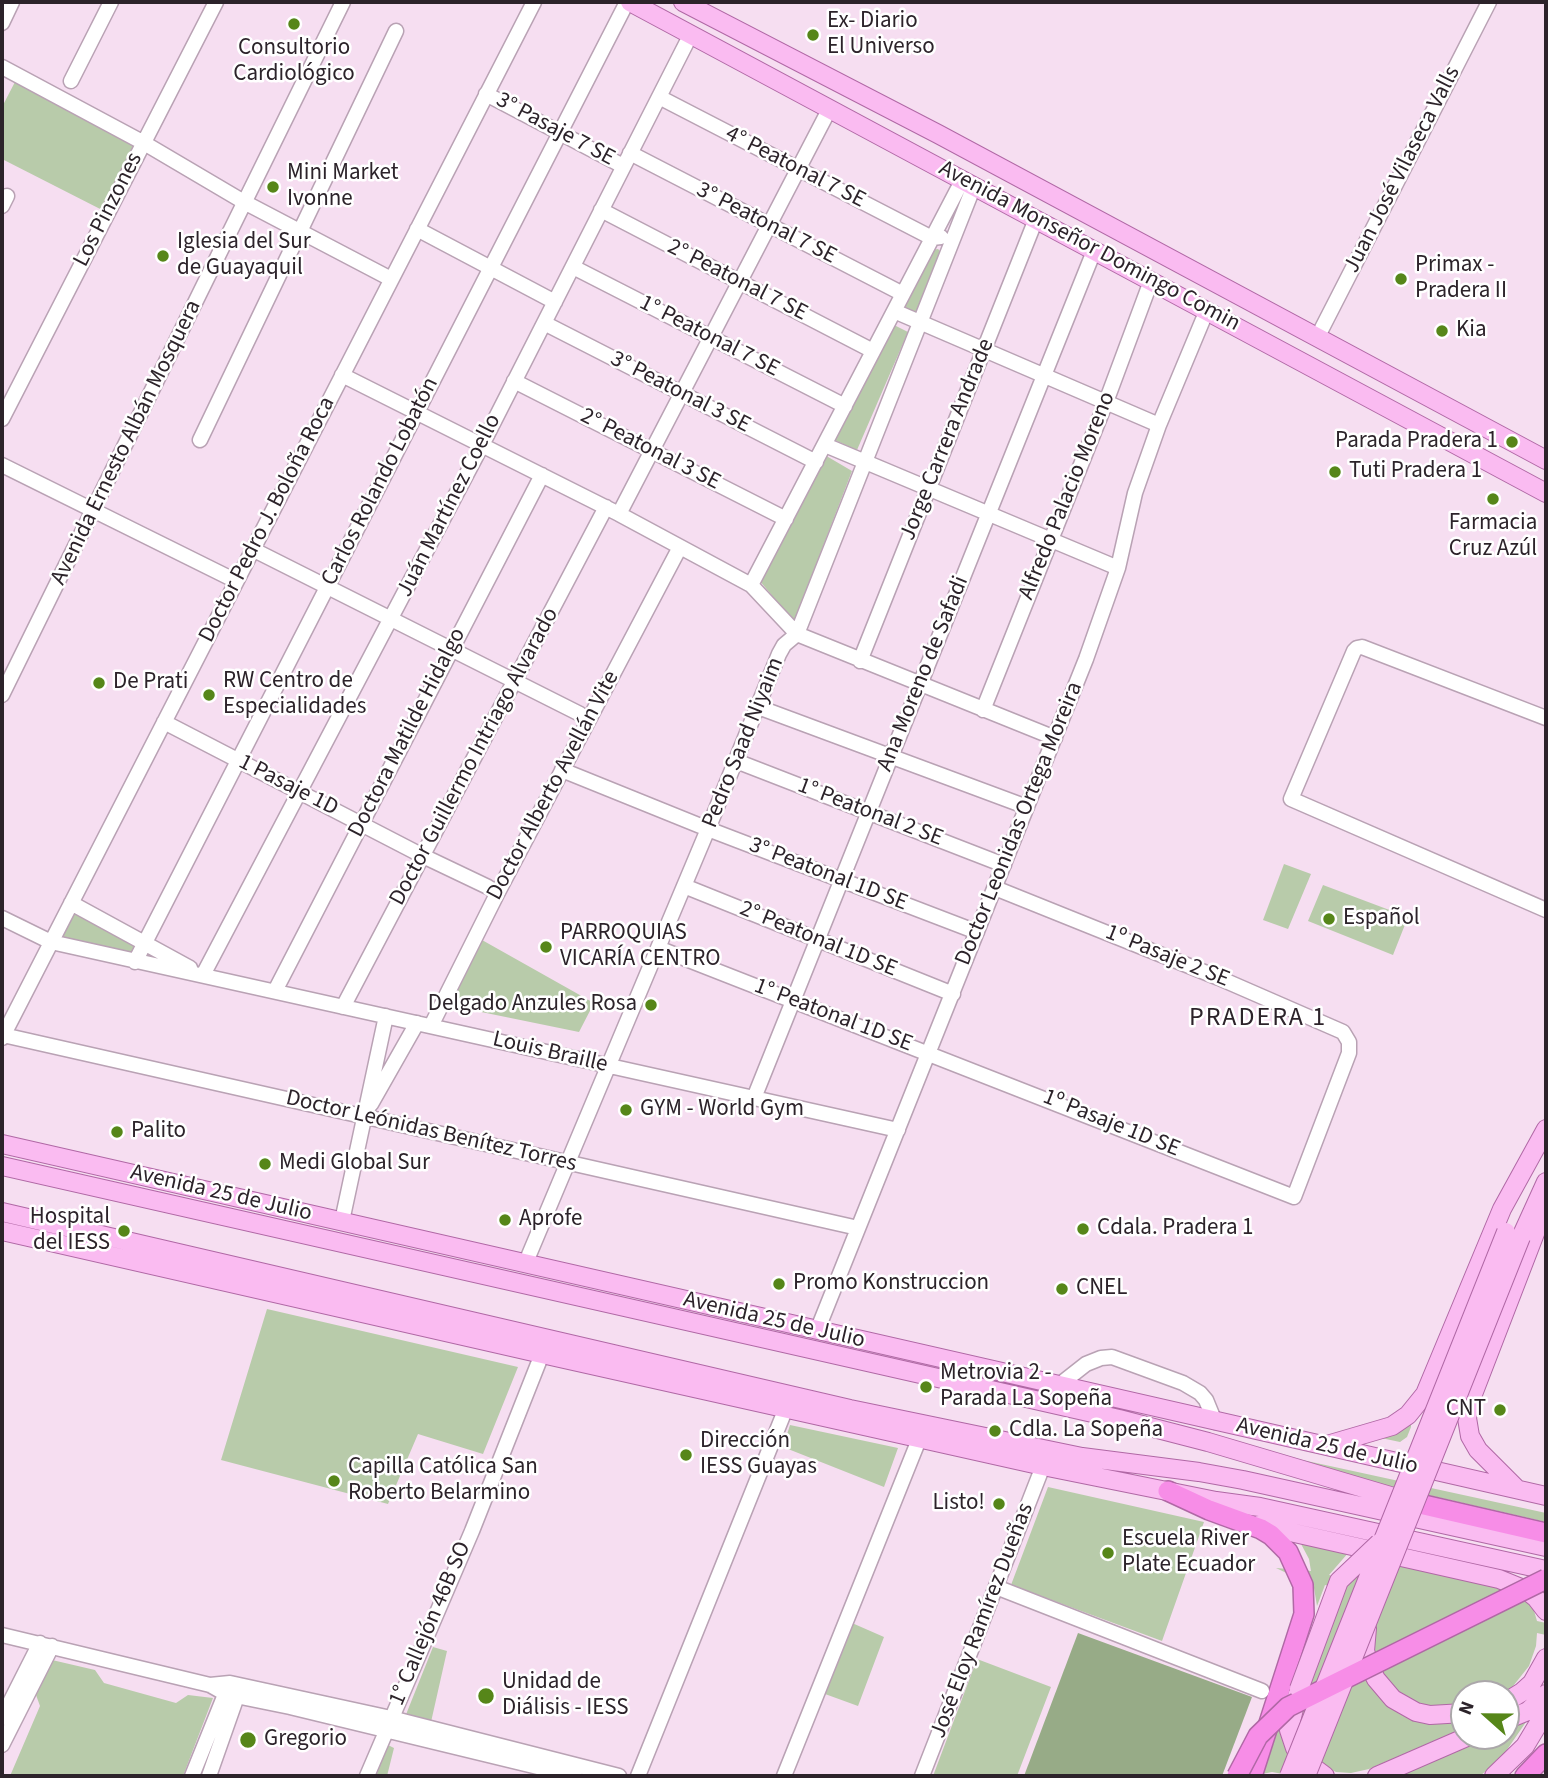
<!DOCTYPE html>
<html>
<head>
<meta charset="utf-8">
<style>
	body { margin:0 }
	#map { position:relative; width:1548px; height:1778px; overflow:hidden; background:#f6def1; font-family:"Source Sans 3",sans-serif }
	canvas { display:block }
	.frame { position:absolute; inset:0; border:4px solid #2c232a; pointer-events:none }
	.north { position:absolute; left:1450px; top:1680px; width:70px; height:70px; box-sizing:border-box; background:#fff; border:2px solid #aba7aa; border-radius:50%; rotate:291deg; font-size:19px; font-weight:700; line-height:28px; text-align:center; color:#2c232a }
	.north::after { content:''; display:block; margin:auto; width:24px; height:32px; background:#568619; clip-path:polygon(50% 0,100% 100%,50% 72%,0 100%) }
</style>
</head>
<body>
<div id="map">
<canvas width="1548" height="1778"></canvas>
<div class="frame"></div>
<div class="north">N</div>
</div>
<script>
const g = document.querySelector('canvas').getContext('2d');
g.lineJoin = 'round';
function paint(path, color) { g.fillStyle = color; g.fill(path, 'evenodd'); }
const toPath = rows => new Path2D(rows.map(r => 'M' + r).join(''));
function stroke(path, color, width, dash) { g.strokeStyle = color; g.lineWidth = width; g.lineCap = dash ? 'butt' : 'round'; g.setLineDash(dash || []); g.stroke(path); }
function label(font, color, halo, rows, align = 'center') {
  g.font = font + ' "Source Sans 3",sans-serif'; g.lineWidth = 5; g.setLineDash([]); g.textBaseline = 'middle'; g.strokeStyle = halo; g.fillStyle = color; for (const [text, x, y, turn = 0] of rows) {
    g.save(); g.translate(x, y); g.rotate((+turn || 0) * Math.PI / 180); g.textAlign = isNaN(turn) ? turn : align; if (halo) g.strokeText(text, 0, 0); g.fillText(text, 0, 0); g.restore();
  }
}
const green = toPath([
	[16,80,141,148,108,213,2,159,2,107],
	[938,249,941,252,915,317,902,311,932,250],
	[892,324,908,332,857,450,832,439],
	[823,454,852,471,794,622,759,580],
	[1284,864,1311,874,1288,929,1263,920],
	[1323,885,1408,917,1393,955,1308,921],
	[71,903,144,943,135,962,51,942],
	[482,940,594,1003,579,1032,447,1005],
	[267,1309,518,1367,483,1454,418,1434,388,1504,221,1460],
	[1411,1419,1411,1427,1407,1437,1400,1442,1381,1438],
	[790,1425,898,1448,884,1487,783,1447],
	[1284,1456,1546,1513,1546,1522,1367,1481],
	[1048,1487,1204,1522,1162,1641,1011,1585],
	[1300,1542,1349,1552,1329,1575,1349,1580,1361,1568,1397,1563,1503,1586,1532,1604,1537,1621,1546,1623,1546,1635,1537,1633,1536,1646,1529,1666,1506,1695,1464,1694,1464,1728,1369,1769,1351,1773,1336,1772,1323,1766,1298,1728,1297,1717,1343,1589,1325,1585,1317,1606,1313,1582,1297,1578,1276,1568,1311,1571,1309,1559],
	[852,1623,884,1637,858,1706,825,1694],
	[433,1647,447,1651,431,1722,405,1717],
	[977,1659,1051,1687,1017,1776,933,1776],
	[52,1660,95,1670,104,1683,176,1703,188,1695,213,1698,183,1776,10,1776,40,1706,36,1695],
	[1526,1722,1502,1757,1480,1776,1392,1776,1491,1736,1506,1736,1506,1730],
	[1278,1725,1284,1745,1290,1754,1283,1774,1272,1772,1257,1775],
	[388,1745,394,1748,387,1776,376,1776]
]);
const forest = toPath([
	[1078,1633,1252,1697,1222,1776,1024,1776]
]);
const minor = toPath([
	[2,23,12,2],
	[2,67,144,143,244,202,391,279],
	[71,81,111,2],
	[486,94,623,166],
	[659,97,932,238,941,237],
	[630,153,903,294],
	[2,206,7,196],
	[601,210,873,351],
	[417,229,555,302],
	[573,267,845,406],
	[894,311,1159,425],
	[544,323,816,462],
	[1317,338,1489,2],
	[342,375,619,514,751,585,797,634,1055,738],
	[514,381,786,519],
	[2,419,216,2],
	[200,440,396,31],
	[825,445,1118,568],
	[2,465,236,581],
	[619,514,830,108],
	[252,549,580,714],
	[751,585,963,179],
	[860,661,1036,219],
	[2,695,343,2],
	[758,707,1027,807],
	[983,710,1106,402,1151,281],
	[1546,718,1362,647,1357,648,1354,651,1291,799,1546,910],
	[164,722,423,856,488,887],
	[736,761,1004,865],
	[562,770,708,829,977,932],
	[684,886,953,994],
	[71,903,190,968],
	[2,918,51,942,898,1130],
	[658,948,1294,1197,1349,1053,1349,1042,1343,1032,1219,978,995,888],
	[135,962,627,2],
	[203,975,482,445,691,34],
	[275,991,542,475],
	[343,1007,606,507],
	[431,1026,497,894,680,547],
	[3,1035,858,1228],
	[2,1038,534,2],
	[754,1098,1094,251],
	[371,1104,417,1023],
	[342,1221,386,1016],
	[526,1262,708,829,779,654,784,645,797,634,974,186],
	[817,1331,1086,659,1118,568,1135,493,1159,425,1207,310],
	[1058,1386,1086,1364,1101,1358,1112,1357,1183,1383,1200,1393,1206,1400,1215,1422],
	[996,1587,1262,1691],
	[2,1635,210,1685,226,1694,290,1707,575,1776],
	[210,1685,230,1683,391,1718,619,1776],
	[2,1718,40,1643],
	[2,1745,52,1646],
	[192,1776,228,1687],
	[209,1776,240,1688],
	[367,1776,472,1531,542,1354],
	[638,1776,786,1408],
	[784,1776,920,1437],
	[922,1776,1043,1466]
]);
const major = toPath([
	[630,2,1546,493],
	[683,2,938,134,1546,460],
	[2,1144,1546,1496],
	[2,1166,1119,1419,1208,1442,1414,1503],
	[2,1212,850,1409,1082,1457,1199,1472,1243,1480,1546,1547],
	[2,1231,542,1354,1043,1466,1216,1501,1260,1507,1546,1570],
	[1521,1237,1546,1182],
	[1327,1445,1392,1426,1408,1415,1425,1394,1502,1209,1546,1129],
	[1517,1489,1478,1450,1470,1436,1467,1418,1470,1402,1546,1205],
	[1259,1525,1499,1579,1526,1590,1536,1598,1546,1611],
	[1367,1628,1365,1651,1370,1667,1376,1679,1393,1699,1416,1712,1430,1715,1464,1713],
	[1297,1696,1289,1730,1295,1748,1305,1761,1325,1776],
	[1506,1702,1522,1692,1532,1683,1546,1658],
	[1506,1720,1528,1711,1546,1694],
	[1377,1776,1469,1736],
	[1494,1776,1525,1746,1546,1711]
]);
const highway = toPath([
	[1168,1491,1209,1510,1261,1529,1271,1535,1288,1552,1303,1585,1304,1614,1252,1776],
	[1424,1505,1546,1533],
	[1525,1776,1546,1754]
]);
const majorBridge = toPath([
	[1299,1689,1339,1581,1379,1543],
	[1289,1776,1506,1232],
	[1306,1776,1521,1237]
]);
const highwayBridge = toPath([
	[1237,1776,1258,1736,1288,1707,1546,1579]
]);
const markers = [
	[294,24,7,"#568619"],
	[813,35,7,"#568619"],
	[273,187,7,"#568619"],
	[163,256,7,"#568619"],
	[1401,279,7,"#568619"],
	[1442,331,7,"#568619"],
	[1512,442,7,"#568619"],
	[1335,472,7,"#568619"],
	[1493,499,7,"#568619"],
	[99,683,7,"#568619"],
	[209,695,7,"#568619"],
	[1329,919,7,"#568619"],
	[546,947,7,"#568619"],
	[651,1005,7,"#568619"],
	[626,1110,7,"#568619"],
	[117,1132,7,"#568619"],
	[265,1164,7,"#568619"],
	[505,1220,7,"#568619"],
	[1083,1229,7,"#568619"],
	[124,1231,7,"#568619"],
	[779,1284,7,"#568619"],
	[1062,1289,7,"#568619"],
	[926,1387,7,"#568619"],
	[1500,1410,7,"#568619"],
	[995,1431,7,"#568619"],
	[686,1455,7,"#568619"],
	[334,1481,7,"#568619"],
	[999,1504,7,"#568619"],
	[1108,1553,7,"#568619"],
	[486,1696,9,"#568619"],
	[248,1740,9,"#568619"]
];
const poiNames = [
	["Ex- Diario",827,22],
	["El Universo",827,48],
	["Consultorio",294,49,"center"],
	["Cardiológico",294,75,"center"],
	["Mini Market",287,174],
	["Ivonne",287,200],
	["Iglesia del Sur",177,243],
	["de Guayaquil",177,269],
	["Primax -",1415,266],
	["Pradera II",1415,292],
	["Kia",1456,331],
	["Parada Pradera 1",1498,442,"right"],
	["Tuti Pradera 1",1349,472],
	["Farmacia",1493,524,"center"],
	["Cruz Azúl",1493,550,"center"],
	["RW Centro de",223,682],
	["Especialidades",223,708],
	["De Prati",113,683],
	["Español",1343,919],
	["PARROQUIAS",560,934],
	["VICARÍA CENTRO",560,960],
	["Delgado Anzules Rosa",637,1005,"right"],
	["GYM - World Gym",640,1110],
	["Palito",131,1132],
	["Medi Global Sur",279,1164],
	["Hospital",110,1218,"right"],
	["del IESS",110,1244,"right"],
	["Aprofe",519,1220],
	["Cdala. Pradera 1",1097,1229],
	["Promo Konstruccion",793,1284],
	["CNEL",1076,1289],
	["Metrovia 2 -",940,1374],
	["Parada La Sopeña",940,1400],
	["CNT",1486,1410,"right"],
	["Cdla. La Sopeña",1009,1431],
	["Dirección",700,1442],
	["IESS Guayas",700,1468],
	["Capilla Católica San",348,1468],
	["Roberto Belarmino",348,1494],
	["Listo!",985,1504,"right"],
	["Escuela River",1122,1540],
	["Plate Ecuador",1122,1566],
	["Unidad de",502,1683],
	["Diálisis - IESS",502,1709],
	["Gregorio",264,1740]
];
const streetNames = [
	["3° Pasaje 7 SE",555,130,28],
	["4° Peatonal 7 SE",795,168,27],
	["Juan José Vilaseca Valls",1403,170,-63],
	["Los Pinzones",109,210,-63],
	["3° Peatonal 7 SE",766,224,27],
	["Avenida Monseñor Domingo Comin",1089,247,28],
	["2° Peatonal 7 SE",737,281,27],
	["1° Peatonal 7 SE",709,337,27],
	["3° Peatonal 3 SE",680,393,27],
	["Jorge Carrera Andrade",948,440,-68],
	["Avenida Ernesto Albán Mosquera",127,443,-64],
	["2° Peatonal 3 SE",650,450,27],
	["Carlos Rolando Lobatón",381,482,-63],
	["Alfredo Palacio Moreno",1068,496,-68],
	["Juán Martínez Coello",450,506,-63],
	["Doctor Pedro J. Boloña Roca",268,520,-63],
	["Ana Moreno de Safadi",924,674,-68],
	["Doctora Matilde Hidalgo",408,733,-63],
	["Pedro Saad Niyaim",744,743,-68],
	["Doctor Guillermo Intriago Alvarado",475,757,-62],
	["1 Pasaje 1D",288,786,27],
	["Doctor Alberto Avellán Vite",554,786,-62],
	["1° Peatonal 2 SE",870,813,21],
	["Doctor Leonidas Ortega Moreira",1020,824,-68],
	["3° Peatonal 1D SE",828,875,21],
	["2° Peatonal 1D SE",818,940,22],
	["1º Pasaje 2 SE",1167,957,22],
	["1° Peatonal 1D SE",833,1016,21],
	["Louis Braille",550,1053,13],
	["1º Pasaje 1D SE",1111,1124,22],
	["Doctor Leónidas Benítez Torres",431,1132,13],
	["Avenida 25 de Julio",221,1194,13],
	["Avenida 25 de Julio",774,1321,13],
	["Avenida 25 de Julio",1327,1447,13],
	["José Eloy Ramírez Dueñas",983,1621,-69],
	["1° Callejón 46B SO",431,1624,-67]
];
const quarterNames = [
	["PRADERA 1",1258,1019]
];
paint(green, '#b8cbaa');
paint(forest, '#97ab87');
stroke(minor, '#b9a2b4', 17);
stroke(major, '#b068a5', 20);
stroke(highway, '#b068a5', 22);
stroke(minor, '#fff', 14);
stroke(major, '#fabbf1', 18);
stroke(highway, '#f78de7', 19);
stroke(majorBridge, '#b068a5', 20, []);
stroke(highwayBridge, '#b068a5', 22, []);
stroke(majorBridge, '#fabbf1', 18);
stroke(highwayBridge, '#f78de7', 19);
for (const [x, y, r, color] of markers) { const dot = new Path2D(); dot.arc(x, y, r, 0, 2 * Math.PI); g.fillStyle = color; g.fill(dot); stroke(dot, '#fff', 2.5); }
label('23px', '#2c232a', '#fff', poiNames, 'left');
label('23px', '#2c232a', '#fff', streetNames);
g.letterSpacing = '2px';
label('26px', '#2c232a', '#fff', quarterNames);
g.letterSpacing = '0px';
</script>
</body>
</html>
